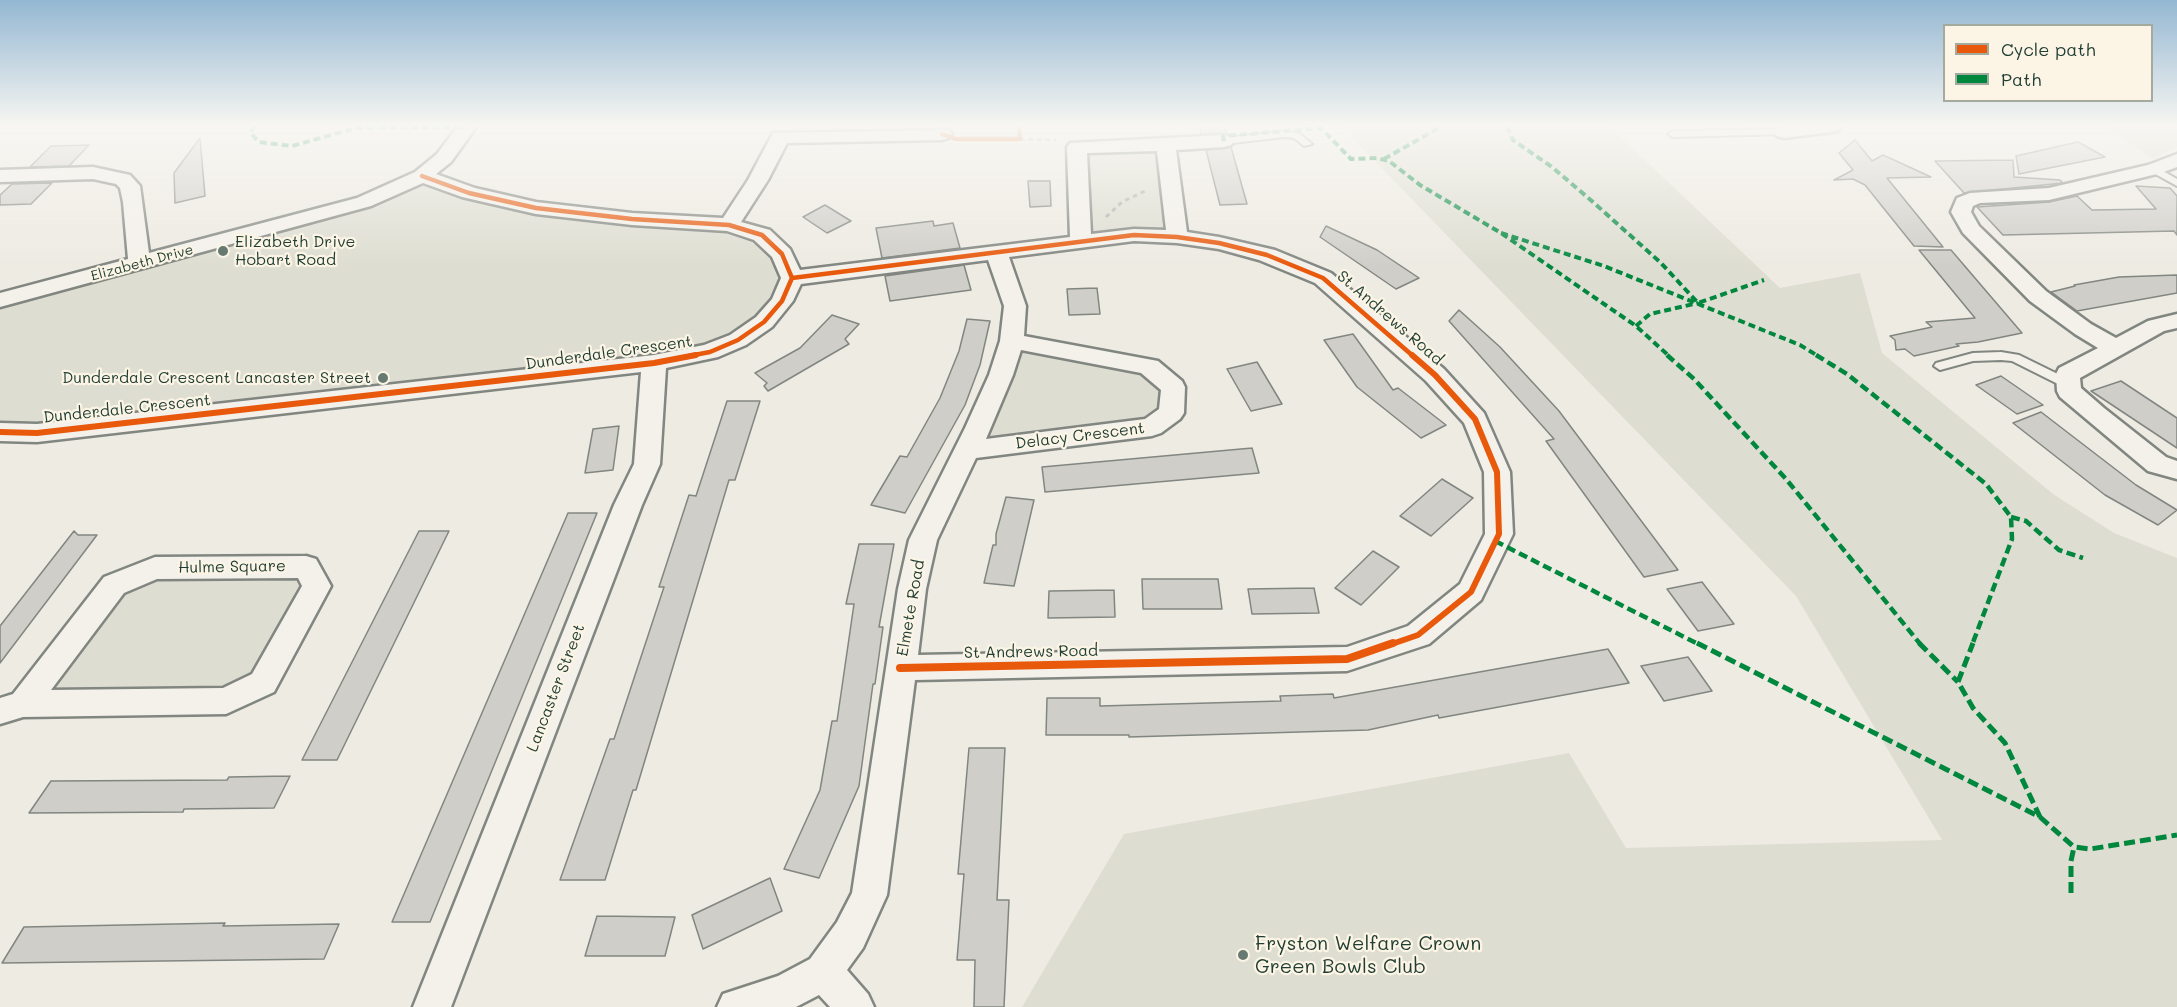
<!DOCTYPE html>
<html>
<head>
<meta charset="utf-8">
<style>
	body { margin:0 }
	#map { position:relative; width:2177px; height:1007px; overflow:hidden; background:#eeebe3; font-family:Mali,sans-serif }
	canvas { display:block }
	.legend { position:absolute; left:1943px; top:24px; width:210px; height:78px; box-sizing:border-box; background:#fcf5e5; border:2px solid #a4ab9e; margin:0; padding:8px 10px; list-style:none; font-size:18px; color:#1f3d34 }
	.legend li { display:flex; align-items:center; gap:12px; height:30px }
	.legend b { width:30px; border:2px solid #a4ab9e }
</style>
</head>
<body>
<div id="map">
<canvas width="2177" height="1007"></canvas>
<ul class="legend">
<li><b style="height:8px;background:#e8590c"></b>Cycle path</li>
<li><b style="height:8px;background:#00873e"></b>Path</li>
</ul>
</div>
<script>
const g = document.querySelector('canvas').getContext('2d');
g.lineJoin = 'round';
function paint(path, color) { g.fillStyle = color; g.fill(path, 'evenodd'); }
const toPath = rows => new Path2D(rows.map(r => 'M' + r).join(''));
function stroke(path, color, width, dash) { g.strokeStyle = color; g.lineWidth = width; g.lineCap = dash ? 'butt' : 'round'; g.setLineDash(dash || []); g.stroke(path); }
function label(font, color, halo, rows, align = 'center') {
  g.font = font + ' Mali,sans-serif'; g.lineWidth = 4.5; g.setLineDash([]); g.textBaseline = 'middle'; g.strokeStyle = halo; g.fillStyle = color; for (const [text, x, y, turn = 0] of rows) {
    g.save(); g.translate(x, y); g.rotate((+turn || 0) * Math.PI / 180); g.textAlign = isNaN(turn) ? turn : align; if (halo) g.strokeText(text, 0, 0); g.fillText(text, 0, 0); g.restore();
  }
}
const green = toPath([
	[1341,126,1609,126,1780,288,1860,273,1882,353,2053,494,2114,533,2177,558,2177,1007,1022,1007,1124,834,1569,753,1626,848,1942,840,1796,596],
	[2105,126,2177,126,2177,147,2153,159],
	[1166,145,1177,237,1081,240,1077,147],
	[422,176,536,208,729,225,782,254,782,301,710,352,0,432,0,300,364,202],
	[1012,341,1149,367,1173,387,1152,427,967,450],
	[306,567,317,586,263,683,226,701,23,704,114,585,155,568]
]);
const building = toPath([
	[1199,126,1224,126,1227,133,1201,134,1199,126],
	[200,138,205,196,175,203,174,173,200,138],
	[1855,140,1872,161,1883,155,1931,177,1887,178,1943,247,1914,246,1865,185,1853,179,1834,180,1853,170,1839,153,1855,140],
	[2078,142,2105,157,2019,174,2016,156,2078,142],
	[89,145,69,166,30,167,51,146,89,145],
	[1231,147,1247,204,1220,205,1206,150,1231,147],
	[2013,160,2014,177,2060,180,2063,183,1964,193,1935,161,2013,160],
	[1028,181,1050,181,1051,206,1030,207,1028,181],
	[52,183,31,204,0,205,0,195,12,184,52,183],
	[2136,186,2170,188,2177,196,2177,235,2174,231,2003,235,1977,207,2049,202,2077,196,2092,210,2156,209,2136,186],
	[825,205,851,221,827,233,803,217,825,205],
	[933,221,934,226,953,223,960,248,882,258,876,228,933,221],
	[1326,226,1377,250,1419,278,1396,289,1320,237,1326,226],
	[1919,250,1951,250,2022,333,1978,342,1956,344,1959,346,1914,356,1905,349,1896,350,1895,340,1890,336,1932,327,1926,322,1975,318,1919,250],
	[964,265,971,290,890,301,885,276,964,265],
	[2177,275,2177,293,2077,311,2051,292,2075,286,2074,285,2119,277,2177,275],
	[1097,288,1100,314,1069,315,1067,289,1097,288],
	[1459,310,1500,347,1559,411,1678,570,1644,577,1546,441,1554,439,1449,321,1459,310],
	[832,315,859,324,845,339,849,344,768,391,764,386,767,383,755,373,800,348,832,315],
	[967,319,990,321,980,365,965,405,905,513,871,505,900,456,907,457,940,398,959,351,967,319],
	[1353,334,1393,390,1398,388,1446,425,1421,438,1357,387,1324,340,1353,334],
	[1257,362,1282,404,1251,411,1227,369,1257,362],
	[2001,376,2043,405,2017,414,1976,385,2001,376],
	[2121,381,2177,418,2177,448,2091,391,2121,381],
	[727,401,760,401,735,480,729,480,636,790,633,790,605,880,560,880,610,739,614,739,664,587,659,587,689,495,696,496,727,401],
	[2041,412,2136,485,2177,510,2158,525,2105,495,2013,423,2041,412],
	[619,426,613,470,585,473,593,429,619,426],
	[1252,448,1259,473,1045,492,1042,467,1252,448],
	[1442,479,1473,498,1431,536,1400,516,1442,479],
	[1006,497,1034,500,1014,586,984,583,993,545,996,545,996,534,1006,497],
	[568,513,597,513,430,922,392,922,568,513],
	[74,531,78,535,97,535,0,663,0,626,74,531],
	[419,531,449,531,337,760,302,760,419,531],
	[859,544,894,544,879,627,883,627,875,684,873,684,859,786,819,878,784,869,820,790,832,721,837,721,854,604,846,604,859,544],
	[1373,551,1399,567,1361,605,1335,588,1373,551],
	[1142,579,1218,579,1222,609,1143,609,1142,579],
	[1702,582,1734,624,1698,631,1667,589,1702,582],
	[1314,588,1319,613,1252,614,1248,589,1314,588],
	[1114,590,1115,617,1048,618,1049,591,1114,590],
	[1608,649,1629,683,1439,718,1438,715,1368,730,1129,737,1129,735,1046,735,1047,698,1100,698,1100,706,1281,701,1280,696,1333,694,1334,698,1608,649],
	[1688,657,1712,691,1664,701,1641,666,1688,657],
	[969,748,1005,748,997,900,1009,900,1004,1007,974,1007,975,960,957,960,964,874,958,874,969,748],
	[290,776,274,808,184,809,183,812,29,813,51,781,227,780,229,777,290,776],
	[770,878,782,911,703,949,692,915,770,878],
	[597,916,675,917,665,956,585,956,597,916],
	[225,923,223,926,339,924,324,959,2,963,24,927,225,923]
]);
const path = toPath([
	[1020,139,1056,140],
	[1106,217,1122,202,1147,190]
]);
const service = toPath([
	[1784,129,1787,130,1787,134,1673,137,1668,134,1673,131,1784,129],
	[1285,131,1300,134,1312,144,1304,146,1294,138,1285,137,1224,144,1219,141,1224,138,1285,131],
	[2154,166,2177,179,2177,186,2150,171,2149,169,2154,166],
	[2001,352,2019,355,2072,381,2074,384,2068,388,2064,387,2012,361,2001,360,1973,361,1940,370,1934,366,1936,363,1973,353,2001,352]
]);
const minor = toPath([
	[458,126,477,126,451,162,436,174,475,188,536,202,632,213,723,218,748,180,773,133,949,130,952,134,949,138,942,140,787,143,768,180,741,222,770,230,790,249,800,270,1070,237,1067,147,1070,143,1224,135,1231,137,1234,141,1231,145,1224,147,1176,150,1187,232,1219,237,1275,250,1331,273,1444,369,1484,413,1510,472,1513,534,1481,600,1429,644,1347,671,915,680,887,895,863,948,847,970,868,994,874,1007,830,1007,819,995,796,1007,717,1007,723,994,778,976,810,959,837,922,852,893,898,589,909,540,965,428,989,375,1000,341,1004,306,988,260,801,284,793,301,772,327,746,345,718,357,666,368,660,464,642,505,451,1007,413,1007,614,505,634,464,641,372,37,442,0,441,0,423,37,424,654,355,704,345,730,335,756,317,772,299,781,278,772,257,754,240,727,231,632,225,536,214,462,197,423,183,371,206,0,307,0,293,128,259,123,202,120,188,116,184,93,179,0,182,0,170,93,167,130,175,140,186,149,253,357,198,415,172,437,154,458,126],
	[1157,151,1166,230,1134,229,1091,234,1087,153,1157,151],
	[1134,241,1177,243,1219,249,1259,260,1315,283,1426,381,1464,423,1484,472,1485,534,1460,584,1408,626,1347,647,918,655,926,589,937,540,976,458,1152,436,1161,433,1180,419,1184,413,1185,387,1182,381,1158,361,1024,336,1026,306,1009,257,1134,241],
	[1021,350,1141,373,1161,390,1159,409,1145,419,986,439,1013,375,1021,350],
	[1787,126,1841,126,1839,130,1832,132,1784,138,1777,136,1774,132,1777,128,1787,126],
	[2177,154,2177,167,2161,173,2049,200,1980,203,1973,206,1971,212,1979,226,2046,291,2091,324,2116,338,2148,321,2177,314,2177,328,2164,331,2080,378,2081,388,2104,408,2166,457,2177,461,2177,479,2148,471,2060,397,2057,391,2056,374,2059,368,2098,348,2075,334,2030,301,1963,233,1951,212,1957,198,1970,193,2049,188,2148,165,2177,154],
	[306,556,316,559,331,586,274,692,226,714,23,717,0,724,0,698,13,694,104,577,155,557,306,556],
	[298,578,302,586,252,674,223,688,51,690,124,593,157,579,298,578]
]);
const quietFar2 = toPath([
	[255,126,250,132,259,142,292,146,355,128,467,127],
	[1507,126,1513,140,1552,167,1593,202,1661,263,1698,303,1764,280],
	[1224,141,1223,136,1321,128,1351,159,1377,158,1389,161,1420,185,1501,233,1636,326,1669,356],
	[1384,159,1442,126],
	[1501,233,1604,266,1800,345,1818,356],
	[1636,326,1650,314,1698,303]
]);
const quietFar1 = toPath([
	[1667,355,1694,379,1786,479,1921,645],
	[1816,355,1847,374,1986,484,2011,517,2012,539,1972,645],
	[2011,517,2026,521,2059,550,2083,558],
	[1495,541,1700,645]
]);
const quiet = toPath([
	[1697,643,2040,817,2005,743,1973,708,1958,682,1973,643],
	[1919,643,1958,682],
	[2040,817,2074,847,2090,849,2177,835],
	[2071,893,2071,861,2074,847]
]);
const cyclewayFar2 = toPath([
	[942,134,956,139,1020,139,1019,126],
	[422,176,469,193,536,208,632,219,729,225,762,235,782,254,792,278,782,301,764,322,738,340,710,352,689,356],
	[792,278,1134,235,1177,237,1219,243,1267,255,1323,278,1413,356]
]);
const cyclewayFar1 = toPath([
	[0,432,37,433,654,363,696,355],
	[1389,645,1418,635,1471,592,1499,534,1497,472,1475,419,1435,375,1412,355]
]);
const cycleway = toPath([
	[900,668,1347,659,1393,643]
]);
const markers = [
	[223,251,6,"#677a71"],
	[383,378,6,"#677a71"],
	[1243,955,6,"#677a71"]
];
const farStreetnames = [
	["Elizabeth Drive",142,263,-15]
];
const poiNames = [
	["Elizabeth Drive",235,242],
	["Hobart Road",235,260],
	["Dunderdale Crescent Lancaster Street",371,378,"right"]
];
const streetNames = [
	["St Andrews Road",1390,318,41],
	["Dunderdale Crescent",609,353,-8],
	["Dunderdale Crescent",127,409,-6],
	["Delacy Crescent",1080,436,-7],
	["Hulme Square",232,567,-1],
	["Elmete Road",911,608,-80],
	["St Andrews Road",1031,652,-1],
	["Lancaster Street",556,688,-69]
];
const nearPoinames = [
	["Fryston Welfare Crown",1255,944],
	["Green Bowls Club",1255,967]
];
paint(green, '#deddd1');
paint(building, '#cfcec9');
stroke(building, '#828681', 1.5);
stroke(service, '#828681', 4);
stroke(minor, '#828681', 5);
stroke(path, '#afb1ac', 3, [4.5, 4]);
paint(service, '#f4f1eb');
paint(minor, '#f4f1eb');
stroke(quietFar2, '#00873e', 4, [7, 4]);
stroke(quietFar1, '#00873e', 4.5, [9, 4.5]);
stroke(quiet, '#00873e', 5, [11, 5]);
stroke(cyclewayFar2, '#e8590c', 4.5);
stroke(cyclewayFar1, '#e8590c', 6);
stroke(cycleway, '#e8590c', 8);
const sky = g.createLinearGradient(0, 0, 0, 267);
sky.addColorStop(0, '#94b7d2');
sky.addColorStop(0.47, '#f7f6f2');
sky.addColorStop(1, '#f7f6f200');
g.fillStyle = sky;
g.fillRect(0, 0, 2177, 267);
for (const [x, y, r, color] of markers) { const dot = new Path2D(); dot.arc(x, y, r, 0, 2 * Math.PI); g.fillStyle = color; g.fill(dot); stroke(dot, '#fcf5e5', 2); }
label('14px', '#1f3d34', '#fcf5e5', farStreetnames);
label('16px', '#1f3d34', '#fcf5e5', poiNames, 'left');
label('16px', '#1f3d34', '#fcf5e5', streetNames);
label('20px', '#1f3d34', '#fcf5e5', nearPoinames, 'left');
</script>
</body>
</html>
